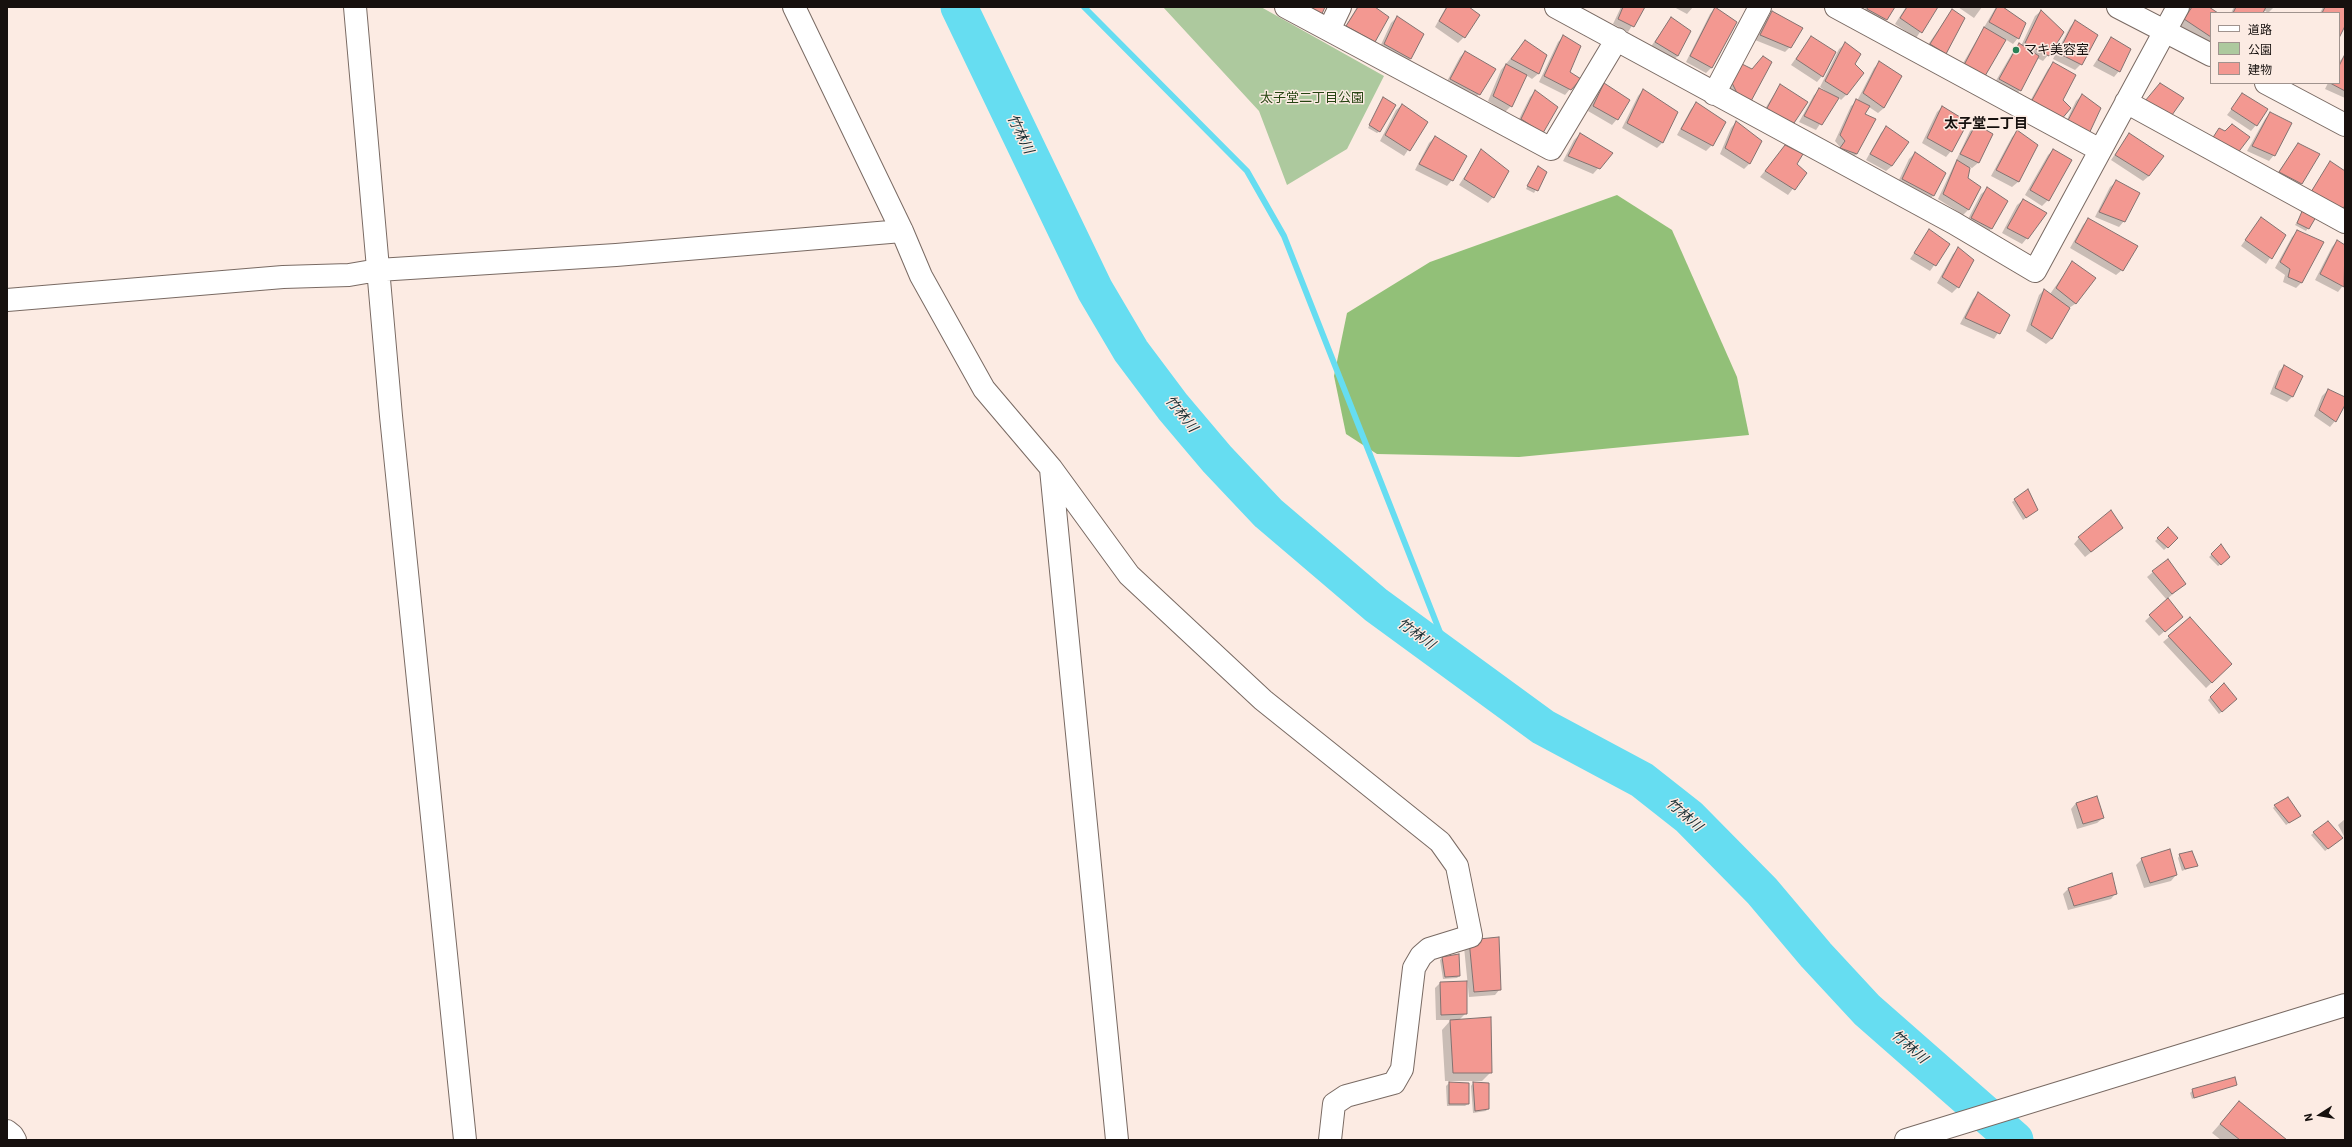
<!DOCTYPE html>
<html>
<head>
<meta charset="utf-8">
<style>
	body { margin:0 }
	#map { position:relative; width:2352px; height:1147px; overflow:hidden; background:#fcebe3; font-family:"IBM Plex Sans","Noto Sans JP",sans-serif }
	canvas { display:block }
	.frame { position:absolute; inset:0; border:8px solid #16100e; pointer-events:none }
	.legend { position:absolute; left:2210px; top:12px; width:130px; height:72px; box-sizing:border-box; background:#fcebe3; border:1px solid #a0938e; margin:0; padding:5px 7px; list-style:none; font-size:12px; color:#16100e }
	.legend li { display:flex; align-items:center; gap:8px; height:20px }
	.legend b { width:20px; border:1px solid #a0938e }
	.north { position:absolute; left:2300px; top:1095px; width:40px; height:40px; -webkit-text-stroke:3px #fcebe3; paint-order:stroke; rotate:258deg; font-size:11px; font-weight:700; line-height:16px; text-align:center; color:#16100e }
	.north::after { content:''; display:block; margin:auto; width:14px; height:18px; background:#16100e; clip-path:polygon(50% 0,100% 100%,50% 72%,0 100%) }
</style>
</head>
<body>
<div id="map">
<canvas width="2352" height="1147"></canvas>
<div class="frame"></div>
<ul class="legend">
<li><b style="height:5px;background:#fff"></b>道路</li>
<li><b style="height:11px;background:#adc99e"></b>公園</li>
<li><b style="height:11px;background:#f39891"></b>建物</li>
</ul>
<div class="north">N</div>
</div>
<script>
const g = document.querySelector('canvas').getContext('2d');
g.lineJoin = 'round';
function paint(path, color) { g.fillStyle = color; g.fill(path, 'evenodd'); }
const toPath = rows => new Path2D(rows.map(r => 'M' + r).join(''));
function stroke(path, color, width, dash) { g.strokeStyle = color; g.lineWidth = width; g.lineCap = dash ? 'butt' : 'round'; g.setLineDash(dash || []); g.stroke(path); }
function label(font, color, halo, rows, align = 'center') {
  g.font = font + ' "IBM Plex Sans","Noto Sans JP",sans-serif'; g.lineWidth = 3; g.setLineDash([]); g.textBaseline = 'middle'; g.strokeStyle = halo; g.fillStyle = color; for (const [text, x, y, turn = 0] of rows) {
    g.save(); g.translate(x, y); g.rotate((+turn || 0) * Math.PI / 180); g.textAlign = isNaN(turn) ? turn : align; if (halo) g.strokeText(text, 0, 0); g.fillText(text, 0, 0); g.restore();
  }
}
const green = toPath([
	[1163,7,1261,7,1384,76,1347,149,1287,185,1259,111]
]);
const forest = toPath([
	[1617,195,1672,230,1737,377,1749,435,1519,457,1377,454,1346,434,1334,376,1347,313,1430,262]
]);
const shadow = toPath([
	[1357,7,1373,7,1388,18,1374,42,1342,32],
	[1446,7,1468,7,1464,37,1458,43,1435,27],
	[1621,7,1644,7,1628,32,1613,24],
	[1674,7,1693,7,1687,14],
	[1866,7,1894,7,1881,25,1862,15],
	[1906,7,1937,7,1916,38,1895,24],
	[1958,7,1982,7,1974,18],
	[1996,7,2001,7,2018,38,2013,44,2005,39,1984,76,1959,70],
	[2191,7,2207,7,2216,13,2211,13,2211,42,2209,45,2179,25],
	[2234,7,2274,7,2268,13,2264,10,2262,13,2231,13],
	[2323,7,2345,7,2345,24,2339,35,2339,13,2320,13],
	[1715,8,1712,67,1706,73,1686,62,1710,14],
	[1952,10,1945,53,1940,59,1925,49],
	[2041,11,2048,55,2043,61,2037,58,2020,90,2015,96,1994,84,2014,50,2019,44,2021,46,2035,16],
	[1772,12,1790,47,1785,52,1755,40,1767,18],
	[1397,17,1423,34,1410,59,1405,64,1379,49,1391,23],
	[1671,18,1678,56,1672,61,1650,48],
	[2075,21,2097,36,2081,64,2075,70,2053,59,2070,27],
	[1563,37,1570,89,1565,95,1539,82,1558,42],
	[1811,37,1835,52,1822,76,1817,82,1791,65],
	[2111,38,2119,71,2114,77,2093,66],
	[1525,41,1546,55,1538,74,1532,79,1526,75,1511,106,1505,112,1488,101,1501,70],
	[1845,44,1854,64,1847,94,1841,100,1838,97,1816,130,1799,122,1814,95,1820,90,1830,94,1820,87,1839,49],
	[1465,52,1479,94,1474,99,1445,85,1460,57],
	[2345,55,2345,98,2325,89,2328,83,2339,83,2339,62],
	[1763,57,1750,102,1727,89,1737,71,1752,70],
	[1880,62,1901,77,1884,108,1878,113,1869,107,1864,115,1857,154,1851,159,1836,154,1840,147,1835,141,1851,106,1857,101,1874,68],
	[2053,64,2062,100,2025,110,2048,69],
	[1604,84,1617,119,1612,125,1588,111,1598,90],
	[1780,85,1794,122,1788,128,1761,115],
	[1643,90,1662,143,1657,148,1622,128,1638,96],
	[1535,92,1542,132,1516,125,1530,97],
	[2243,94,2256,125,2251,131,2227,115],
	[2082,95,2086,137,2061,132,2076,101],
	[1383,98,1380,131,1377,133,1368,128],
	[1696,104,1712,145,1706,151,1677,135,1691,109],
	[1402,105,1426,123,1404,156,1380,141,1396,110],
	[1942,107,1951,151,1946,157,1922,143,1937,112],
	[2270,113,2274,155,2269,161,2247,151,2265,119],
	[1736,122,1761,141,1749,164,1744,169,1720,154,1731,128],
	[1976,126,1992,134,1978,163,1972,168,1969,167,1967,178,1969,209,1963,215,1938,199,1970,131],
	[1886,127,1892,166,1886,171,1866,160,1881,133],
	[2017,132,2037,145,2018,182,2012,187,1991,176,2012,137],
	[1580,134,1612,153,1593,174,1563,161,1574,140],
	[2129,134,2149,176,2143,181,2111,160],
	[1435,137,1452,180,1447,186,1415,170,1429,143],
	[2298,144,2301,183,2296,189,2274,178],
	[1785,146,1796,165,1805,173,1788,195,1760,177],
	[1482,150,1493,197,1488,203,1459,185],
	[2053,150,2048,200,2042,206,2025,195,2048,155],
	[1915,153,1945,173,1933,196,1927,201,1897,184,1909,159],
	[2330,162,2345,173,2345,203,2307,198],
	[1536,170,1546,173,1534,193,1526,189],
	[2116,182,2124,221,2119,227,2095,217,2110,187],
	[1987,189,1991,229,1986,234,1966,223,1981,194],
	[2023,200,2027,238,2022,244,2002,233,2017,205],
	[2304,210,2308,228,2306,231,2295,225],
	[2261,218,2285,235,2266,264,2241,246],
	[2088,219,2122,270,2116,275,2070,248,2083,225],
	[1929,230,1949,245,1930,271,1910,259],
	[2297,232,2323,242,2301,283,2296,288,2283,282,2285,275,2275,268,2292,237],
	[2337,241,2345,246,2345,283,2338,292,2315,280,2332,247],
	[1959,248,1958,287,1952,293,1937,283,1953,254],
	[2072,263,2095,278,2075,304,2069,308,2052,339,2046,344,2026,331,2039,295,2044,290,2050,294],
	[1978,294,2009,316,1994,339,1960,324,1973,299],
	[2284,366,2292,397,2287,402,2270,394,2279,371],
	[2328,390,2345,398,2345,403,2335,421,2330,427,2314,416,2322,396],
	[2015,500,2037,510,2023,520,2012,502],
	[2122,528,2085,557,2074,544,2079,538],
	[2168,529,2177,538,2164,550,2155,541],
	[2221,546,2227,560,2218,566,2209,557],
	[2167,560,2185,584,2167,599,2181,617,2159,636,2145,621,2167,600,2147,577],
	[2169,637,2231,664,2206,688,2163,642],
	[2224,684,2236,699,2219,714,2208,700],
	[2097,797,2103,818,2097,823,2077,829,2071,809,2076,803],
	[2275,806,2300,816,2286,825,2273,808],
	[2345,819,2345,838,2338,825],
	[2328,822,2339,840,2325,851,2311,835],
	[2180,855,2197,865,2182,871,2178,858],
	[2142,859,2176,875,2171,881,2144,888,2136,865],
	[2068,889,2116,893,2111,899,2068,910,2063,894],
	[1469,941,1500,989,1495,995,1469,997,1464,947],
	[1442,958,1459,976,1457,978,1443,979,1440,960],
	[1440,983,1466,1013,1459,1020,1436,1020,1435,988],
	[1450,1021,1491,1072,1482,1081,1445,1081,1442,1030],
	[1449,1083,1468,1084,1468,1104,1465,1106,1447,1106,1446,1086],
	[1473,1083,1488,1108,1486,1111,1473,1113,1471,1086],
	[2236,1085,2192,1099,2190,1093,2193,1090],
	[2239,1102,2286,1140,2221,1140,2212,1133]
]);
const stream = toPath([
	[1084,7,1247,171,1284,236,1447,650,1448,657]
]);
const river = toPath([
	[959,7,1095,290,1131,351,1173,407,1217,459,1268,513,1376,605,1543,727,1642,780,1689,817,1762,891,1816,955,1867,1010,2015,1140]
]);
const building = toPath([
	[1304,7,1325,7,1321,16,1304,7],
	[1358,7,1375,7,1389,17,1375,42,1346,26,1358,7],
	[1447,7,1469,7,1480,15,1465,38,1439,21,1447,7],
	[1623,7,1645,7,1634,27,1618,19,1623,7],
	[1715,7,1737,22,1712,68,1690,56,1715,7],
	[1868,7,1895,7,1887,20,1867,9,1868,7],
	[1907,7,1938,7,1922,33,1900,18,1907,7],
	[1997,7,2003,7,2026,23,2019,39,1989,22,1997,7],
	[2192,7,2209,7,2218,13,2211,13,2211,37,2184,19,2192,7],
	[2236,7,2266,7,2263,13,2233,13,2236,7],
	[2325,7,2345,7,2345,26,2339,38,2339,13,2322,13,2325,7],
	[1952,9,1965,18,1946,54,1930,44,1952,9],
	[2041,10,2064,32,2049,56,2025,43,2041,10],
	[1772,11,1803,28,1791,48,1760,35,1772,11],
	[1397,16,1424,34,1411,59,1384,44,1397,16],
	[1671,17,1691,31,1678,56,1655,42,1671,17],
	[2075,20,2098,35,2082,65,2058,53,2075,20],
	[1984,27,2006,40,1985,76,1964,65,1984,27],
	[1563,35,1581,46,1570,72,1581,79,1571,90,1544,76,1563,35],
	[1811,36,1836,52,1823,77,1796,59,1811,36],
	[2111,37,2131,49,2120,72,2098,60,2111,37],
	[1525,40,1547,55,1539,74,1511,59,1525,40],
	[1845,42,1861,54,1855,64,1864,73,1847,95,1825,81,1845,42],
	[2019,43,2039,56,2021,91,1999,79,2019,43],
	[1465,51,1496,69,1480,95,1450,79,1465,51],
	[2345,54,2345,91,2330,83,2339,83,2339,66,2345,54],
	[1763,56,1772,62,1750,103,1737,93,1732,83,1742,64,1752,69,1763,56],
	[1879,61,1902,76,1884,108,1863,93,1879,61],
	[2053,62,2076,75,2063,100,2071,108,2060,121,2030,104,2053,62],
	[1506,64,1527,75,1512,107,1493,96,1506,64],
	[1604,83,1630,100,1618,120,1593,106,1604,83],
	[2160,83,2184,98,2172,115,2145,101,2160,83],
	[1780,84,1808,102,1794,123,1766,110,1780,84],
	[1819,88,1839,98,1822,125,1804,116,1819,88],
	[1643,89,1678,112,1663,143,1627,123,1643,89],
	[1535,90,1558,107,1543,133,1521,119,1535,90],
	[2242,93,2268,109,2257,126,2231,109,2242,93],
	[2082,94,2101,108,2087,138,2065,126,2082,94],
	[1383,97,1396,105,1380,132,1369,125,1383,97],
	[1856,99,1870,106,1865,114,1876,119,1857,154,1840,148,1845,141,1840,135,1856,99],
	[1696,102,1726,122,1713,146,1681,129,1696,102],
	[1402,104,1428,122,1410,151,1385,135,1402,104],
	[1942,106,1968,122,1952,152,1927,138,1942,106],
	[2270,112,2292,123,2275,156,2252,146,2270,112],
	[1736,121,1762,141,1750,164,1725,148,1736,121],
	[1976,124,1993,134,1979,163,1960,154,1976,124],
	[2232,124,2250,137,2237,154,2212,139,2219,128,2225,131,2232,124],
	[1886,126,1909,142,1892,166,1870,154,1886,126],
	[2017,130,2038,145,2019,182,1996,170,2017,130],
	[1580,133,1613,153,1600,169,1568,156,1580,133],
	[2129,133,2164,156,2149,176,2115,155,2129,133],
	[1435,136,1467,156,1453,181,1419,164,1435,136],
	[2298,143,2320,154,2302,184,2279,172,2298,143],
	[1785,145,1803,154,1797,164,1807,173,1795,190,1765,171,1785,145],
	[1481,149,1509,171,1494,198,1464,179,1481,149],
	[2053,149,2072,160,2049,201,2030,190,2053,149],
	[1915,152,1946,173,1934,196,1902,179,1915,152],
	[1957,160,1970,168,1968,178,1981,187,1969,210,1943,194,1957,160],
	[2330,161,2345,171,2345,205,2343,209,2311,192,2330,161],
	[1538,166,1547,172,1538,191,1527,186,1538,166],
	[2116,180,2140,193,2125,222,2099,212,2116,180],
	[1987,187,2008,201,1992,229,1971,218,1987,187],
	[2023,199,2047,213,2028,239,2007,228,2023,199],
	[2303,209,2316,217,2309,229,2297,223,2303,209],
	[2261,217,2286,235,2272,259,2245,240,2261,217],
	[2088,218,2138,246,2123,271,2075,242,2088,218],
	[1929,229,1950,244,1936,266,1914,253,1929,229],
	[2297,230,2324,242,2302,283,2288,277,2290,269,2280,262,2297,230],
	[2337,240,2345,245,2344,287,2320,274,2337,240],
	[1958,247,1974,260,1959,288,1942,277,1958,247],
	[2072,261,2096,278,2076,304,2056,288,2072,261],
	[2044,289,2070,308,2052,339,2031,325,2044,289],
	[1978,292,2010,315,2000,334,1965,318,1978,292],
	[2284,365,2303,376,2293,397,2275,388,2284,365],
	[2328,389,2345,397,2345,405,2336,422,2319,410,2328,389],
	[2028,489,2038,510,2026,518,2014,499,2028,489],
	[2111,510,2123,528,2091,552,2078,537,2111,510],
	[2168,527,2178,538,2168,548,2157,538,2168,527],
	[2221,544,2230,557,2221,565,2211,554,2221,544],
	[2168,559,2186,584,2172,594,2152,571,2168,559],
	[2168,598,2183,617,2165,632,2149,615,2168,598],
	[2190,617,2232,664,2212,683,2168,636,2190,617],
	[2224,683,2237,699,2222,712,2210,697,2224,683],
	[2097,796,2104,818,2083,824,2076,803,2097,796],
	[2288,797,2301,816,2289,823,2274,805,2288,797],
	[2328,821,2343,838,2328,849,2313,832,2328,821],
	[2170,849,2177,875,2150,883,2141,858,2170,849],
	[2192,851,2198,866,2185,869,2179,854,2192,851],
	[2112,873,2117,894,2074,906,2068,888,2112,873],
	[1499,937,1501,990,1474,992,1469,940,1499,937],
	[1459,954,1460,976,1445,977,1442,957,1459,954],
	[1467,981,1467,1014,1441,1015,1440,982,1467,981],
	[1491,1017,1492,1073,1453,1073,1450,1020,1491,1017],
	[2235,1077,2237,1085,2194,1098,2192,1089,2235,1077],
	[1449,1082,1469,1083,1469,1104,1449,1104,1449,1082],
	[1473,1082,1489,1083,1489,1109,1475,1111,1473,1082],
	[2239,1101,2287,1140,2240,1140,2220,1124,2239,1101]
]);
const minor = toPath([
	[355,7,391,416,465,1140],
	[794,7,902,231,921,276,984,389,1051,468,1129,575,1263,700,1440,842,1457,866,1471,936,1429,949,1421,956,1414,968,1402,1069,1394,1083,1346,1096,1334,1104,1330,1140],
	[1286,7,1551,149,1617,39],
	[1556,7,1954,223,2035,271,2178,7],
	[1836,7,2100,150],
	[1329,30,1340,7],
	[1714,94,1760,7],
	[2126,102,2345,222],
	[7,300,283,277,349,275,378,270,616,255,902,231],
	[1051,469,1117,1140],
	[7,1131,12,1135,15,1140]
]);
const tertiary = toPath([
	[2118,7,2211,55],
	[2266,83,2345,125],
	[1906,1140,2345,1005]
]);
const markers = [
	[2016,50,4,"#298055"]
];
const poiNames = [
	["マキ美容室",2024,50]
];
const parkNames = [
	["太子堂二丁目公園",1312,98]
];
const neighbourhoodNames = [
	["太子堂二丁目",1986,124]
];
const waterNames = [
	["竹林川",1020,134,64],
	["竹林川",1181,414,51],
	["竹林川",1416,634,36],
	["竹林川",1684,815,41],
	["竹林川",1909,1047,41]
];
paint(green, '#adc99e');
paint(forest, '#92c078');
paint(shadow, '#0003');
stroke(stream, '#66ddf1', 6);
stroke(river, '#66ddf1', 37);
paint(building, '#f39891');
stroke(building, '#837270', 1);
stroke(minor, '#796a63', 24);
stroke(tertiary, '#796a63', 24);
stroke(minor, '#fff', 22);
stroke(tertiary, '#fff', 22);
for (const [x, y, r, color] of markers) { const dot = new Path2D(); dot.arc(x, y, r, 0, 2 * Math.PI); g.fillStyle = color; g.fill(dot); stroke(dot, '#fcebe3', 1.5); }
label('13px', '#16100e', '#fcebe3', poiNames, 'left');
label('13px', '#264412', '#fcebe3', parkNames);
label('bold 14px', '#16100e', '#fcebe3', neighbourhoodNames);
label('italic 14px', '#1c3135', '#fcebe3', waterNames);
</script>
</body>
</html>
